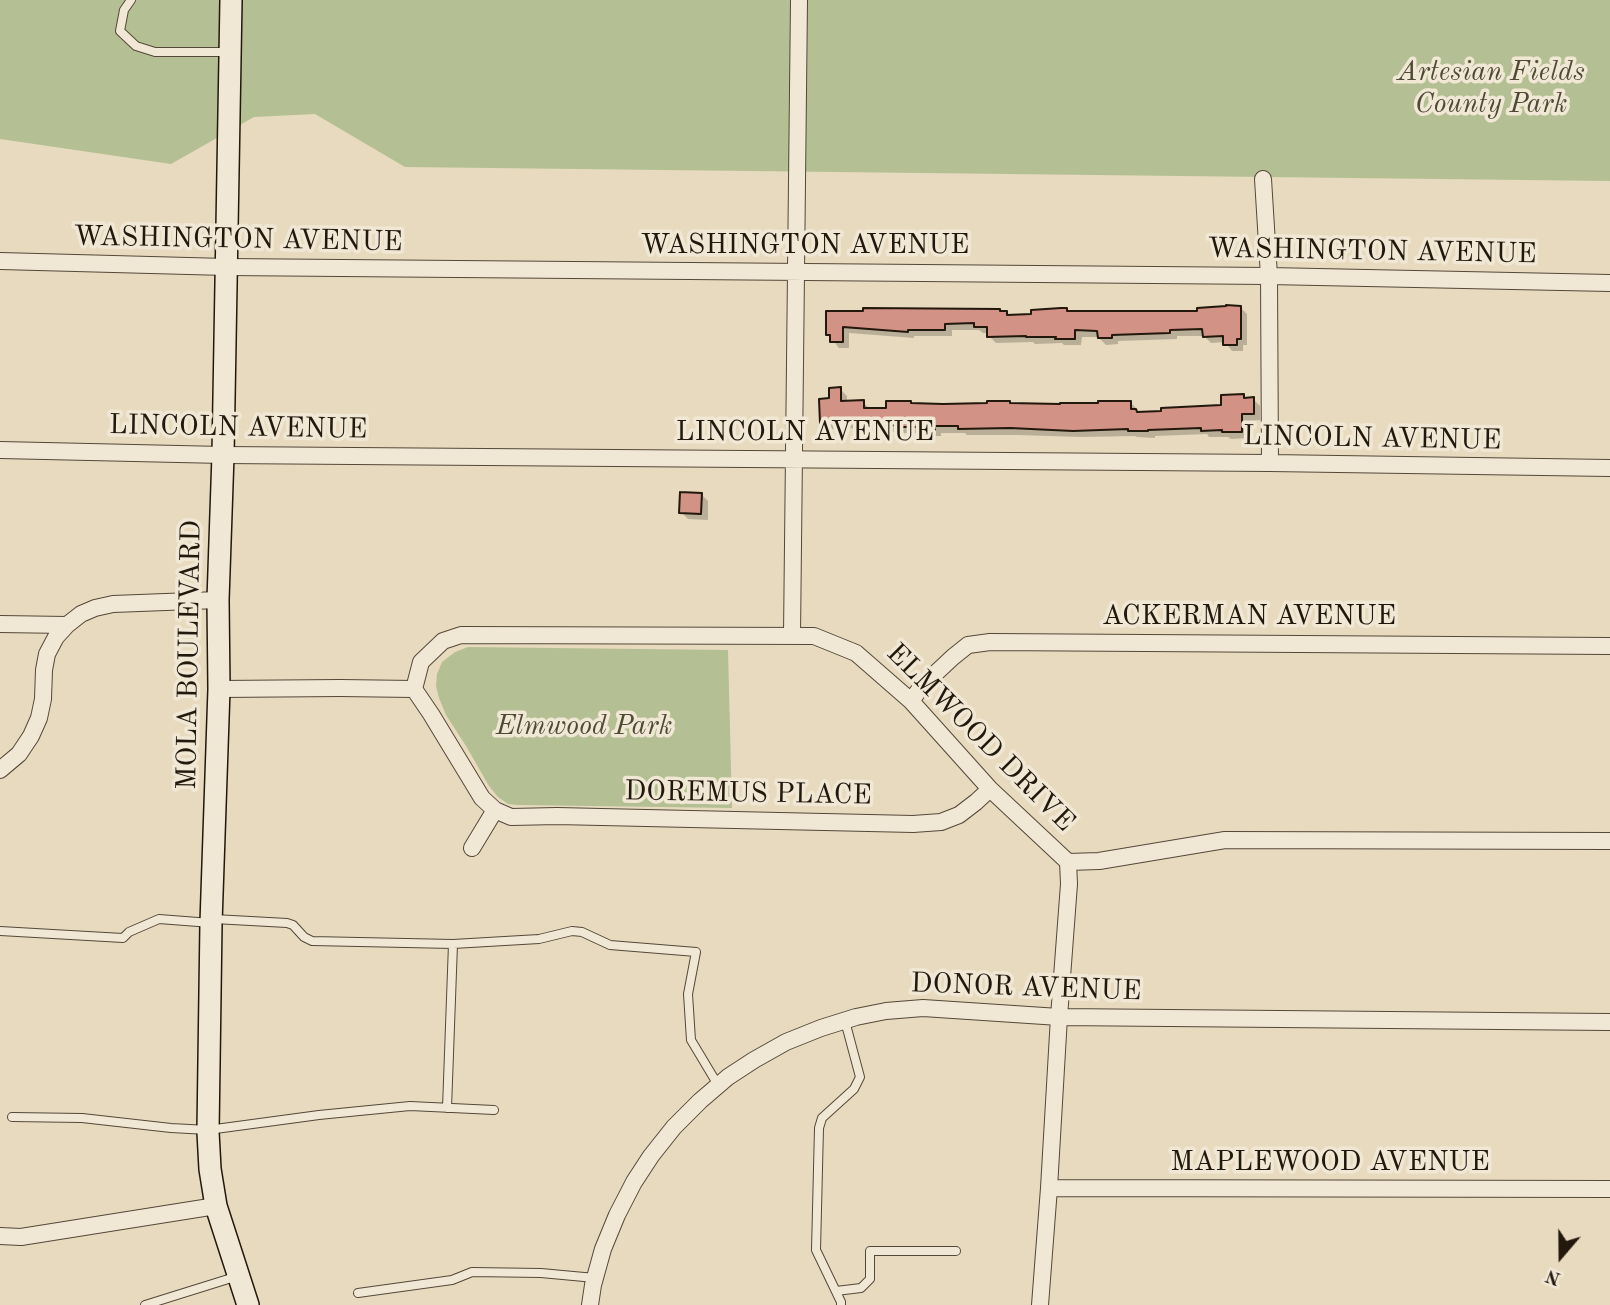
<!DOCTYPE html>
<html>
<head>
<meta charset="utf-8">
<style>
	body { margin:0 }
	#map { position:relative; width:1610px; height:1305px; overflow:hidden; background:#e8dabe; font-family:"Old Standard TT",serif }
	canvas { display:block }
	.north { position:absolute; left:1526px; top:1221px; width:70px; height:70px; -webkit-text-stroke:5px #f0e7d5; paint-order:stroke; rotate:200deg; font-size:19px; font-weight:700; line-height:28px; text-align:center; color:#22180c }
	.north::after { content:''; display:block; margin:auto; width:24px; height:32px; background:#22180c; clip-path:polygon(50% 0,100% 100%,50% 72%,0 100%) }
</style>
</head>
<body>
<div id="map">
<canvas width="1610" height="1305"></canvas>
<div class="north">N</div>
</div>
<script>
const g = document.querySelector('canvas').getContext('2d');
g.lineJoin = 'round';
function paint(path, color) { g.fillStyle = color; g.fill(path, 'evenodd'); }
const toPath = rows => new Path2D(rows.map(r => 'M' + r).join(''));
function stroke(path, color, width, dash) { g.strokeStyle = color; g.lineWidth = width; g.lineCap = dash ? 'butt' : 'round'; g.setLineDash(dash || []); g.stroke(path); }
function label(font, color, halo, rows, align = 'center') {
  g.font = font + ' "Old Standard TT",serif'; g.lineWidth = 7; g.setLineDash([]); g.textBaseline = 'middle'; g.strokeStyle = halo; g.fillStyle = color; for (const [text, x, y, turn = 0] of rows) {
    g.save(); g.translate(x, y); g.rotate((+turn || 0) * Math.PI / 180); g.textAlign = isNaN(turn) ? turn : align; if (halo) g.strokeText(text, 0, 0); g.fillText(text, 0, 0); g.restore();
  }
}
const green = toPath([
	[0,0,1610,0,1610,181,405,167,315,114,254,117,171,164,0,139],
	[468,647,728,650,732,808,518,805,508,804,498,797,489,786,466,746,446,715,439,698,436,686,437,674,442,662,455,652]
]);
const shadow = toPath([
	[1240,307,1247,314,1247,345,1243,345,1243,351,1232,351,1225,342,1211,343,1204,336,1177,336,1177,339,1118,341,1118,344,1106,345,1098,337,1082,337,1081,345,1064,345,1062,343,1035,344,1033,342,996,343,989,336,989,333,983,333,979,330,952,330,952,336,914,336,914,338,849,333,849,348,839,348,828,334,828,313,1006,313,1010,316,1033,315,1067,310,1069,313,1199,313],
	[840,389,847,396,847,402,863,402,871,410,888,410,913,405,1061,406,1131,403,1138,410,1138,413,1223,407,1243,396,1247,399,1253,399,1260,406,1260,420,1248,421,1249,438,1231,439,1228,437,1209,437,1207,434,1155,436,1155,438,1137,437,1135,436,1081,437,1018,435,967,435,965,433,941,433,941,436,929,436,926,433,904,433,903,432,863,432,859,428,829,429,822,422,831,400],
	[701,494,708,501,708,520,688,519,681,512]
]);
const building = toPath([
	[1226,305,1241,306,1241,339,1237,339,1237,345,1223,345,1223,336,1203,337,1202,329,1170,330,1170,333,1112,335,1112,338,1098,338,1097,331,1075,330,1075,339,1055,339,1056,337,1026,337,1026,336,987,337,987,327,974,327,974,323,945,324,945,330,908,330,908,332,843,327,843,342,830,342,830,335,826,335,826,311,863,311,863,308,1000,309,1000,311,1007,311,1007,315,1031,314,1031,310,1061,308,1067,308,1067,311,1197,311,1197,308,1226,306,1226,305],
	[841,387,841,401,864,400,864,408,886,408,886,401,911,401,911,403,943,404,987,403,987,401,1010,401,1010,403,1060,404,1060,403,1098,403,1098,401,1131,401,1131,409,1136,409,1137,412,1161,411,1161,408,1221,405,1221,395,1244,394,1244,398,1254,397,1254,414,1242,414,1242,432,1222,432,1222,430,1201,431,1201,428,1148,430,1148,431,1128,431,1128,429,1073,431,1010,428,958,429,958,426,935,426,935,430,920,430,920,427,896,427,896,425,855,426,855,422,820,423,819,399,829,398,829,388,841,387],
	[680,492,702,493,701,514,679,513,680,492]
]);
const lane = toPath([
	[131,0,124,10,120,31,136,46,155,52,228,52],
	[214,919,287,923,293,925,304,937,312,941,453,944,539,939,572,931,582,932,610,945,696,952,688,994,691,1040,718,1085],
	[0,931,123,938,129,932,159,919,211,923],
	[447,1108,453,944],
	[12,1117,82,1118,171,1128,208,1130,319,1115,410,1106,494,1110],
	[836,1291,861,1288,870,1279,870,1251,956,1251],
	[358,1293,452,1280,472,1272,541,1273,595,1278],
	[145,1305,238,1276],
	[841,1305,841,1302,816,1250,819,1128,822,1118,854,1089,860,1077,845,1021]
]);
const street = toPath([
	[1263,179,1269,276,1270,463],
	[0,261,226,267,1269,276,1610,283],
	[0,450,223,455,1270,463,1610,468],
	[0,624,67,625,81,614,95,608,113,604,218,600],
	[792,635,799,0],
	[219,689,340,688,414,689,421,662,443,641,461,635,814,636,856,653,911,701,990,789,1068,862,1099,861,1225,840,1610,841],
	[414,689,431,714,482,798,495,810,511,817,557,816,913,824,941,822,959,815,976,802,990,789],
	[911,701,922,686,953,657,968,645,990,642,1610,646],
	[0,770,19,754,31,736,39,718,43,699,44,670,47,654,56,637,67,625],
	[472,848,495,810],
	[1049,1188,1610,1189],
	[0,1236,21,1237,216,1206],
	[590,1305,593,1285,603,1249,617,1215,634,1182,651,1156,674,1127,700,1101,728,1077,754,1060,786,1042,821,1028,856,1017,886,1011,923,1008,1059,1017,1610,1022],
	[1040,1305,1049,1188,1059,1017,1069,884,1068,862]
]);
const secondary = toPath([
	[231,0,223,455,218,600,219,689,211,923,208,1132,210,1169,216,1206,248,1305]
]);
const parkNames = [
	["Artesian Fields",1491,73],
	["County Park",1491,105],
	["Elmwood Park",584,727]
];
const streetNames = [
	["WASHINGTON AVENUE",238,240,1],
	["WASHINGTON AVENUE",805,246],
	["WASHINGTON AVENUE",1372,252,1],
	["LINCOLN AVENUE",238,428,1],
	["LINCOLN AVENUE",805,433],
	["LINCOLN AVENUE",1372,439,1],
	["ACKERMAN AVENUE",1249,617],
	["MOLA BOULEVARD",190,655,-89],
	["ELMWOOD DRIVE",980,738,45],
	["DOREMUS PLACE",748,794,1],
	["DONOR AVENUE",1026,988,2],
	["MAPLEWOOD AVENUE",1330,1163]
];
paint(green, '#b4c093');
paint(shadow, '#0003');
paint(building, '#d29285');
stroke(building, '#22180c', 2);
stroke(lane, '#544838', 10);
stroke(street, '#544838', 18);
stroke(secondary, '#22180c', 24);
stroke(lane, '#f0e7d5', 8);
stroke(street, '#f0e7d5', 16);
stroke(secondary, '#f0e7d5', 21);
label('italic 28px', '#4e4a34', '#f0e7d5', parkNames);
label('28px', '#22180c', '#f0e7d5', streetNames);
</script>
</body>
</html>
